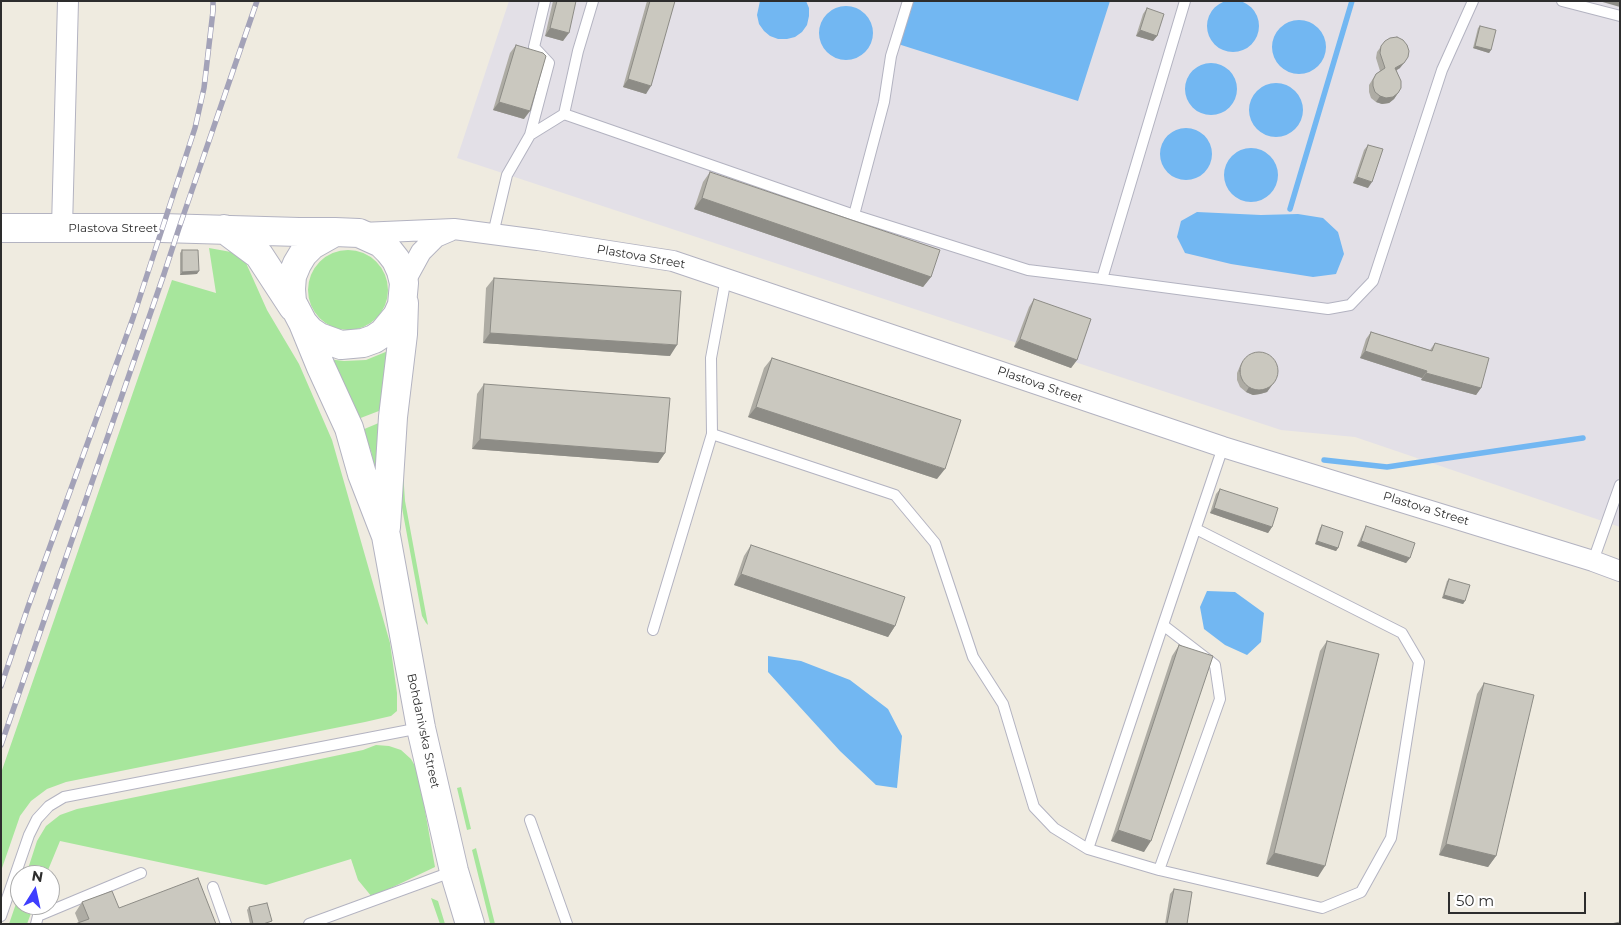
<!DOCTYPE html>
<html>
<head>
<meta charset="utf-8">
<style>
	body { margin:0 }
	#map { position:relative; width:1621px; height:925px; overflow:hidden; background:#efebe0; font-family:Montserrat,sans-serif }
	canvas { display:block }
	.frame { position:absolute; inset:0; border:2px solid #2d2d2d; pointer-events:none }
	.north { position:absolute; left:10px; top:865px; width:50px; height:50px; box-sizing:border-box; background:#fff; border:1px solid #ababab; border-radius:50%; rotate:10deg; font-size:14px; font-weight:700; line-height:20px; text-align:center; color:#2d2d2d }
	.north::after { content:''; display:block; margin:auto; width:18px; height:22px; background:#3f3efe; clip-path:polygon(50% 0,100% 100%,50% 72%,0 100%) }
	.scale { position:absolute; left:1448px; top:892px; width:138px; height:22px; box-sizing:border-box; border:2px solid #2d2d2d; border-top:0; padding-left:6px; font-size:15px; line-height:18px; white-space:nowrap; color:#2d2d2d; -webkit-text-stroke:4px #fff; paint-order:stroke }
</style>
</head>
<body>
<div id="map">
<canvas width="1621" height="925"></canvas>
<div class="frame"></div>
<div class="north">N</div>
<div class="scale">50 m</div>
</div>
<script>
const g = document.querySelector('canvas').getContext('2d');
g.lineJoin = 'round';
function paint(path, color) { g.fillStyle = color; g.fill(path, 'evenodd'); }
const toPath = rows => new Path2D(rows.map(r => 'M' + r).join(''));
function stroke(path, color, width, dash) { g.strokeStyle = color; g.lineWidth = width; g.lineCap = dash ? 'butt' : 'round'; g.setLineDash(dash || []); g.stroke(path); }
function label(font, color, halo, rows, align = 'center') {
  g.font = font + ' Montserrat,sans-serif'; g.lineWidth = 5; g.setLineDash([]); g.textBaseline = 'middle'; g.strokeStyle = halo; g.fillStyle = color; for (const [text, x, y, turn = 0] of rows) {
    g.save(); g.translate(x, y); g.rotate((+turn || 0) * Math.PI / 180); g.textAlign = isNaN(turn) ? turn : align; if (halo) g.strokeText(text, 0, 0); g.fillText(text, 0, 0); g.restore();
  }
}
const industrial = toPath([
	[509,1,1620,1,1620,527,1355,437,1281,430,457,158]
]);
const green = toPath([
	[209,248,242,254,267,310,299,364,332,440,390,643,397,693,397,711,391,716,365,722,66,782,47,789,31,801,20,816,1,871,1,773,172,280,216,293],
	'308 290a40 40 0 1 1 80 0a40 40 0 1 1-80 0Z',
	[388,351,384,409,358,419,327,359,344,361,366,360],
	[381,422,377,480,371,451,362,430],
	[404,436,404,486,405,501,428,625,426,623,422,616,400,497],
	[376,745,389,746,401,750,411,759,418,771,435,867,372,897,358,880,351,859,266,885,60,841,46,875,26,875,37,841,46,826,60,815,77,809,273,769,363,750],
	[461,787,471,829,467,830,457,788],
	[476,848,495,924,490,923,472,850],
	[20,892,20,905,34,905,27,924,9,924],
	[431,898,438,901,445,924,440,924]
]);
const water = toPath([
	'1207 26a26 26 0 1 1 52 0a26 26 0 1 1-52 0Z',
	[760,1,806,1,809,8,809,16,807,25,802,32,795,37,787,39,778,39,770,36,764,31,759,24,757,15],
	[912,1,1110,1,1078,101,898,44],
	'819 33a27 27 0 1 1 54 0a27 27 0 1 1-54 0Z',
	'1272 47a27 27 0 1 1 54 0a27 27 0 1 1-54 0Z',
	'1185 89a26 26 0 1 1 52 0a26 26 0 1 1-52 0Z',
	'1249 110a27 27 0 1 1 54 0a27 27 0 1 1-54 0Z',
	'1160 154a26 26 0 1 1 52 0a26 26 0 1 1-52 0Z',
	'1224 175a27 27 0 1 1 54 0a27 27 0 1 1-54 0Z',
	[1197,212,1261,215,1298,214,1323,218,1338,232,1344,254,1336,274,1313,277,1231,264,1185,253,1177,237,1181,221],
	[1207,591,1235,592,1264,613,1261,642,1247,655,1225,645,1204,629,1200,607],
	[768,656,801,661,850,680,888,709,902,736,897,788,876,785,840,751,768,672]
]);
const stream = toPath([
	[1290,209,1352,1],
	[1324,460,1387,467,1583,438]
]);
const service = toPath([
	[1185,1,1102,279,1328,309,1350,305,1373,281,1442,70,1473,1],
	[1562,1,1620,16],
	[564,114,854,215,1028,270,1102,279],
	[530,135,564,114,578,51,593,1],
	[854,215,884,102,891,56,908,1],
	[493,234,507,175,530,135,549,63,534,47,545,1],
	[726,278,711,358,712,434,895,495,935,543,973,657,1003,704,1034,807,1054,828,1088,849,1159,870,1220,699,1215,665,1163,625,1223,447],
	[1593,561,1620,485],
	[653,630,712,434],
	[530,820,567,924],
	[1088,849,1163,625],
	[1159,870,1322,908,1361,892,1391,838,1419,662,1402,633,1196,529],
	[213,887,226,924],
	[1,916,29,835,37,819,49,806,64,797,420,728],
	[36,924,38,916,141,873],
	[309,924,454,871]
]);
const minor = toPath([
	[62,227,68,1],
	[361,233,454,229,538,240,673,261,1223,447,1593,561,1620,571],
	[404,283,421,252,436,237,450,231]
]);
const secondary = toPath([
	[1,228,162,228,299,232,335,232,359,233,381,243,389,251,396,260,401,271,404,283,402,305,397,316,383,333,374,339,363,343,341,345,319,337,310,331,303,323,292,302,291,289,292,276,297,264,303,254,312,245,335,232],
	[224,229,259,255,293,307],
	[303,323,321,367,349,428,362,474,386,536,421,728,454,871,470,924],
	[386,527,393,417,403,334,404,303]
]);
const rail = toPath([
	[1,686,28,607,133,318,195,128,204,88,213,11,213,1],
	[1,745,164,274,179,228,257,1]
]);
const wall = toPath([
	[553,1,576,1,563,41,545,36],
	[647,1,675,1,646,94,623,87],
	[1147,8,1157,36,1153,41,1136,36,1143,14],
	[1480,26,1491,50,1489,53,1473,48,1478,28],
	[1385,41,1400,68,1397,70,1398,93,1394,99,1389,103,1382,104,1376,102,1371,98,1369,92,1369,85,1376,74,1380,71,1376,58,1377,52],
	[516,45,524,119,493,110,510,53],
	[1368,145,1368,188,1353,183,1364,150],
	[710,172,931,277,923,287,694,209,703,182],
	[182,250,197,274,180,275,180,253],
	[494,278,670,356,483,343,486,288],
	[1034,299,1077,360,1071,368,1014,347,1029,307],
	[1371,332,1430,350,1435,343,1481,388,1476,395,1421,380,1422,378,1360,358,1366,339],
	[772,358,937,479,748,417,764,368],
	[1243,361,1275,381,1267,392,1260,394,1253,395,1246,392,1240,387,1237,380,1237,373,1240,366],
	[484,384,665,453,658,463,472,449,477,394],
	[1220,489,1272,527,1268,533,1210,513,1216,494],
	[1322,525,1338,548,1336,551,1315,544,1320,528],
	[1366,526,1410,558,1406,563,1357,546,1363,532],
	[751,545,895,626,888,637,734,585,744,556],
	[1449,579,1465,601,1463,604,1442,598,1447,581],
	[1327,641,1318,877,1266,864,1320,651],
	[1179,645,1144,852,1111,841,1172,656],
	[1484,683,1496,856,1488,867,1439,855,1477,694],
	[1174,889,1187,924,1165,924,1170,894],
	[82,902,119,908,79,923,75,913],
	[249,907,270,924,250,924,247,910]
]);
const shadedWall = toPath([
	[1599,1,1620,1,1620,7],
	[550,28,569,33,563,41,545,36],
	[1140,30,1157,36,1153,41,1136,36],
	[1475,46,1491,50,1489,53,1473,48],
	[1404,63,1400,68,1391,73,1395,68],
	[628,79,651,86,646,94,623,87],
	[1398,93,1394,99,1389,103,1382,104,1376,102,1380,96],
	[499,102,530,111,524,119,493,110],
	[1357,177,1372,182,1368,188,1353,183],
	[702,198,931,277,923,287,694,209],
	[199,271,197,274,180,275,182,272],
	[490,333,677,345,670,356,483,343],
	[1020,339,1077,360,1071,368,1014,347],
	[1365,351,1427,371,1422,378,1360,358],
	[1426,373,1481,388,1476,395,1421,380],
	[1275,381,1267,392,1260,394,1253,395,1246,392,1249,387],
	[756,407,945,469,937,479,748,417],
	[480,439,665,453,658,463,472,449],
	[1214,508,1272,527,1268,533,1210,513],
	[1317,541,1338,548,1336,551,1315,544],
	[1361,541,1410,558,1406,563,1357,546],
	[741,574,895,626,888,637,734,585],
	[1444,595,1465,601,1463,604,1442,598],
	[1118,830,1151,841,1144,852,1111,841],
	[1446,844,1496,856,1488,867,1439,855],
	[1274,853,1325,866,1318,877,1266,864]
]);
const building = toPath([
	[557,1,576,1,569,33,550,28,557,1],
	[650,1,675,1,651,86,628,79,650,1],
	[1147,8,1164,14,1157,36,1140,30,1147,8],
	[1480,26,1496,30,1491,50,1475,46,1480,26],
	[1397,37,1403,40,1407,45,1409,51,1408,57,1404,63,1395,68,1401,81,1401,88,1398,93,1393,97,1386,98,1380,96,1375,92,1373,86,1373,80,1376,74,1385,68,1380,53,1381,46,1385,41,1390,38,1397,37],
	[516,45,543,53,546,56,530,111,499,102,516,45],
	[1368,145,1383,149,1372,182,1357,177,1368,145],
	[710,172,940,250,931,277,702,198,710,172],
	[182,250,198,250,199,271,182,272,182,250],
	[494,278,681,291,677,345,490,333,494,278],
	[1034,299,1091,319,1077,360,1020,339,1034,299],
	[1371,332,1432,351,1435,343,1489,358,1481,388,1426,373,1427,371,1365,351,1371,332],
	'1240 371a19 19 0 1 1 38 0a19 19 0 1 1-38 0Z',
	[772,358,961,420,945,469,756,407,772,358],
	[484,384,670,398,665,453,480,439,484,384],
	[1220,489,1278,508,1272,527,1214,508,1220,489],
	[1322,525,1343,532,1338,548,1317,541,1322,525],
	[1366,526,1415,543,1410,558,1361,541,1366,526],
	[751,545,905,597,895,626,741,574,751,545],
	[1449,579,1470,585,1465,601,1444,595,1449,579],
	[1327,641,1379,654,1325,866,1274,853,1327,641],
	[1179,645,1213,656,1151,841,1118,830,1179,645],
	[1484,683,1534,695,1496,856,1446,844,1484,683],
	[198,878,216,924,75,924,89,919,82,902,112,891,119,908,198,878],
	[1174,889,1192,892,1187,924,1167,924,1174,889],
	[267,903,272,921,263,924,253,924,249,907,267,903],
	[1620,922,1620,924,1611,924,1620,922]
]);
const streetNames = [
	["Plastova Street",113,228],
	["Plastova Street",641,257,10],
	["Plastova Street",1040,385,19],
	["Plastova Street",1426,509,17],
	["Bohdanivska Street",423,731,78]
];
paint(industrial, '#e3e0e7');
paint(green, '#a7e69c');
paint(water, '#72b7f2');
stroke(stream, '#72b7f2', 5.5);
stroke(service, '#b3b3c1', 12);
stroke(minor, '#b3b3c1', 22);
stroke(secondary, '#b3b3c1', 30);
stroke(service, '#fff', 10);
stroke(minor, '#fff', 20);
stroke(secondary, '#fff', 28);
stroke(rail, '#a3a2b8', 5.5);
stroke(rail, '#fff', 4, [11]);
paint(wall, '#aeaca4');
paint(shadedWall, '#8d8c86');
paint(building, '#cac8bf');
stroke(building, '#8d8c86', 1);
label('12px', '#2d2d2d', '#fff', streetNames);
</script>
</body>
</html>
